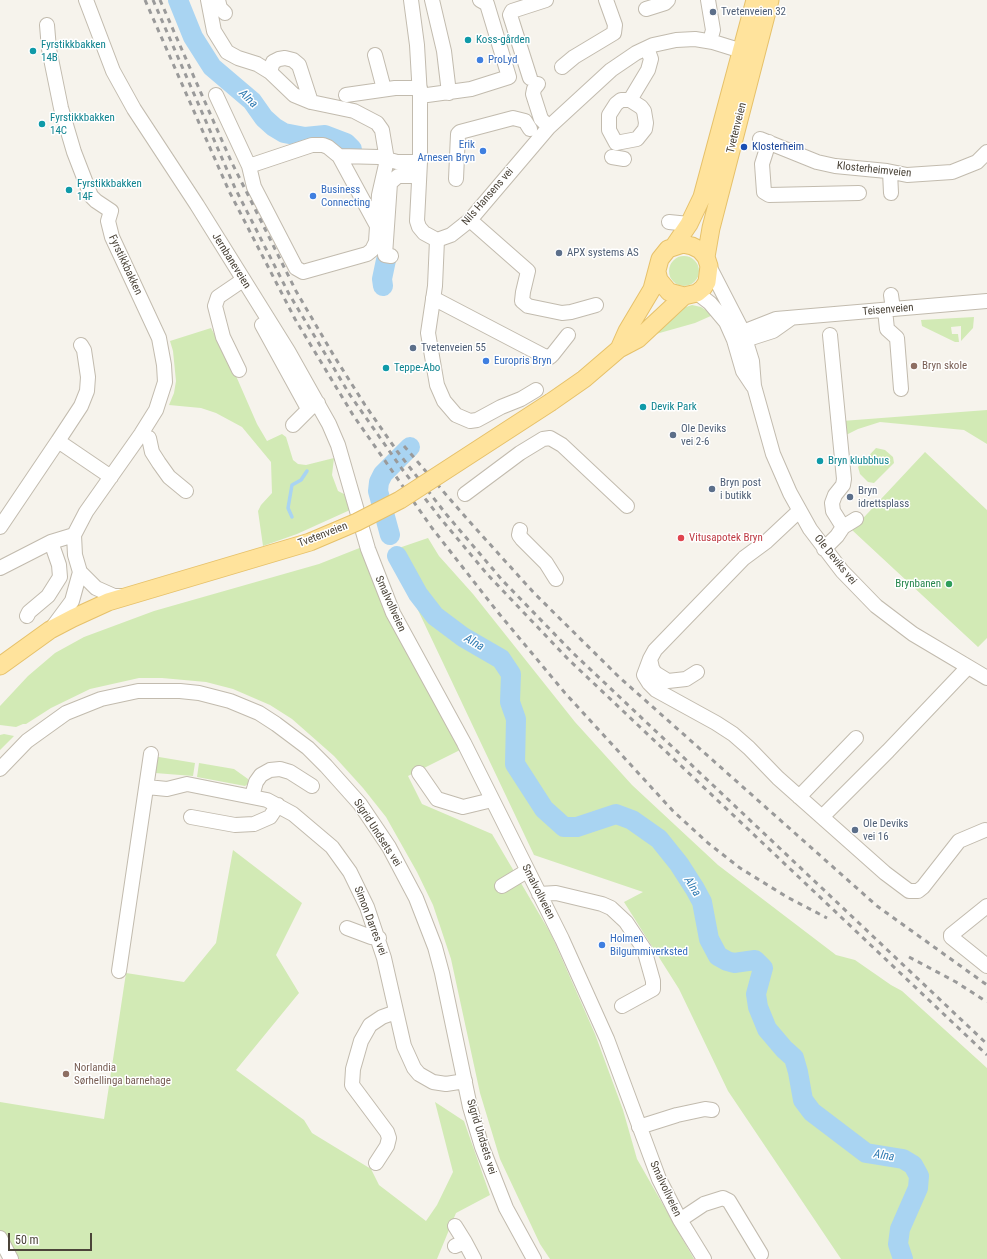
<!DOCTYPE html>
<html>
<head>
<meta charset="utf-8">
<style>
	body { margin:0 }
	#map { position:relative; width:987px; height:1259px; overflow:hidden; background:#f6f3ec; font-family:"Roboto Condensed",sans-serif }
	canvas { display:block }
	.scale { position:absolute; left:8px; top:1233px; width:84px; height:18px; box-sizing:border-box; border:2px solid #4b4439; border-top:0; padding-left:5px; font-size:12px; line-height:14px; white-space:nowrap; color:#4b4439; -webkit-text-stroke:3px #fff; paint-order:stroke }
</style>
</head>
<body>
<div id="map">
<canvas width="987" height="1259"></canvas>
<div class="scale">50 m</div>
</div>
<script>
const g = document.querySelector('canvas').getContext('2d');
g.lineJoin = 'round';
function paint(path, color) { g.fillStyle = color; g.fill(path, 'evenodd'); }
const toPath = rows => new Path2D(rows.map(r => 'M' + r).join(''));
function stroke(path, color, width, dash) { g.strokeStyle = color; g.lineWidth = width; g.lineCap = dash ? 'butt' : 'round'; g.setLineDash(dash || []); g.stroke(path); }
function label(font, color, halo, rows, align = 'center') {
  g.font = font + ' "Roboto Condensed",sans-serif'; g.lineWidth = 3; g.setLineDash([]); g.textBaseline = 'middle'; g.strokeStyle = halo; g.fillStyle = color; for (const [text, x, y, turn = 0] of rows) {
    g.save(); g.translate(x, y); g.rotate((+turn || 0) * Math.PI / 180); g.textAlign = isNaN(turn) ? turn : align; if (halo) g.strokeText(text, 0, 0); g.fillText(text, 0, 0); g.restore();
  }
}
const green = toPath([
	'669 271a15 15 0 1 1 30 0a15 15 0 1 1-30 0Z',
	[692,305,701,307,713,315,695,323,656,334,680,309],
	[974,317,973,328,961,341,961,326,951,327,952,334,958,334,959,342,955,342,922,326,921,320],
	[211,328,233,369,257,424,267,441,282,434,286,437,293,460,298,464,306,465,334,458,332,475,338,491,344,494,350,510,297,534,263,546,258,511,261,505,272,493,271,462,242,427,216,413,201,408,169,405,174,393,176,381,173,351,170,341],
	[987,410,987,444,964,430,880,422,858,429,842,437,842,421],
	[876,448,885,450,893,457,894,463,874,483,868,482,860,474,858,467],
	[925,452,987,510,987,638,978,647,852,530],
	[428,538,439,556,473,594,575,722,632,785,718,865,836,955,855,960,891,985,902,991,987,1068,987,1259,841,1259,728,1091,679,989,624,902,643,892,534,855,390,551],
	[362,547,383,609,460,750,408,776,422,804,492,834,551,934,595,1034,623,1110,637,1159,694,1259,550,1259,540,1244,500,1159,480,1093,451,959,433,905,417,872,386,817,363,788,334,756,292,719,270,705,233,689,206,682,162,678,139,678,90,689,51,708,26,724,23,724,16,727,0,725,0,706,28,676,55,653,84,637,154,611,319,564],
	[4,734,14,736,0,750,0,735],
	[153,756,195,763,193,776,155,773],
	[199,763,234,769,248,779,249,783,245,786,197,777],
	[233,850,302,903,276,955,299,993,236,1070,304,1120,312,1133,371,1169,379,1185,426,1221,437,1205,453,1172,435,1102,464,1121,490,1195,456,1213,437,1259,14,1259,0,1233,0,1102,104,1119,126,973,184,982,216,943]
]);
const stream = toPath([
	[292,517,288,508,292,485,301,480,307,471]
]);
const river = toPath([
	[178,0,193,37,212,67,252,101,264,118,274,127,284,133,305,137,325,135,346,143,352,149],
	[383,286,382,279,386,260],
	[390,535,378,491,379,482,383,474,410,447],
	[397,556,418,594,435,616,463,637,501,659,511,674,510,702,516,719,515,764,544,809,564,827,577,827,616,814,632,820,659,839,679,864,695,889,702,902,709,939,718,956,727,961,734,963,755,960,763,968,756,994,758,1007,767,1029,784,1049,794,1058,798,1072,803,1100,812,1112,866,1153,903,1159,913,1165,919,1176,918,1188,900,1229,898,1244,903,1259]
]);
const minor = toPath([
	[86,0,113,71,134,109,197,205,288,351,329,424,338,445,368,549,393,613,464,743,562,939,607,1039,659,1179,680,1220,704,1259],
	[208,0,214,31,227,52,238,58,257,64,270,72],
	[218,0,220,8,225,13],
	[411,0,417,45,420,96,420,162,417,221,419,227,424,233,437,240,451,235,470,220,549,127,611,70,636,53,653,45,676,40,695,39,713,42,742,51],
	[432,0,444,51,449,93],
	[708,0,713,30,710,41],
	[646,9,665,3,668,0],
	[47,25,49,49,61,108,74,152,91,196,96,201,111,211,108,221,112,237,159,338,164,365,165,382,156,410,141,434,86,512,74,535,75,555,80,572,96,588,114,596,126,596],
	[375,55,384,89],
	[562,67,574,57,614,33,615,25,606,0],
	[530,78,510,15,512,11,546,0],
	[538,84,534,89,533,94,541,119,549,127],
	[216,95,249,166,254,187,296,268,303,272,367,254,372,250,376,242,379,195,387,160,382,130,377,123,354,111,311,102,294,95,270,72,273,62,279,59,285,58,293,60,299,65,311,102],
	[346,95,395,88,420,88],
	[420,96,471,89,509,77,487,4,480,0],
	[630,100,641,107,644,111,646,123,645,129,637,139,616,143,609,130,609,115,616,104,621,100,630,100,648,70,651,59,647,48],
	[760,139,817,162,835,166,887,171,907,175,952,172,977,162,987,152],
	[769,142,762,164,764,192,769,195,859,193],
	[339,156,379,157,397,162,420,162],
	[612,157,624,159],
	[249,166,312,145,323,145,328,147,339,156,377,226],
	[890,172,891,193],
	[456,179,458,134,460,132,513,118,525,121,530,129],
	[470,220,528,271,523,292,522,301,528,306,562,313,571,312,596,305],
	[669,222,689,224],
	[437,240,435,286,428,333,437,385,444,401,456,415,470,421,477,420,501,407,521,399,536,390],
	[391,256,385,255,390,183,398,176,419,176],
	[709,266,743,332,752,361,754,386,773,454,790,493,810,529,842,571,876,606,913,634,987,678],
	[697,293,710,303,726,322,734,340,743,371,753,386],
	[891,295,893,309],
	[433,298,544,356,550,357,553,354,568,335],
	[885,310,887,329,897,338,901,389],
	[262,325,307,407,310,408,318,403],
	[734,340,743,332,776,319,987,301],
	[745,340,773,331,790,319],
	[239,370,223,337,215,306,218,297,243,280],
	[293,425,310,408],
	[149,438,152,452,159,463,169,477,186,491],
	[58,441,81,406,87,391,88,377,84,350,81,345],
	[465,494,520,453,543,439,550,438,562,445,627,506],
	[0,527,58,441,111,477],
	[843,527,856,519],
	[520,530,519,535,522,539,546,563,556,579],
	[824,549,837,536,843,527,833,511,832,503,835,495,843,485,844,479,830,335],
	[0,568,51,542,74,535],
	[27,616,29,612,48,596,60,577,59,565,51,542],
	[52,628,72,601,80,572],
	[650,659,644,675,649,683,656,690,716,723,733,734,749,748,778,778,885,873,909,891,918,891,923,887,959,841,985,830],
	[697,672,686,679,668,681,655,673,652,668,650,659,655,650,744,558,767,541,799,511],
	[0,769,27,741,66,713,101,699,138,691,180,691,199,693,230,701,259,713,276,724,308,748,326,766,360,804,389,847,416,898,435,947,442,973,470,1107,482,1147,506,1208,534,1259],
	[419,773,437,799,463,807,492,800],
	[147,787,167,789,187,784,267,800,293,814,332,847,350,872,367,907,384,958,404,1046,414,1068,419,1074,433,1082,446,1084,465,1081],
	[252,796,256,782,261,775,270,770,280,769,290,772,312,786],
	[799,797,856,738],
	[191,817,235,825,254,824,270,817,278,805],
	[822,817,888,751,968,667],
	[502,886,527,871],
	[539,894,556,893,602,904,611,908,626,922,644,949,653,981,653,989,622,1006],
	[987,906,951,935,951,937,987,966],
	[347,928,371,937,379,938],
	[119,971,151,754],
	[639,1127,677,1115,705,1109,712,1110],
	[376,1163,387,1146,389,1138,387,1132,352,1085,353,1069,361,1041,370,1025,382,1017,396,1012],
	[680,1220,704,1204,723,1198,729,1201,761,1254],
	[455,1226,465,1242],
	[0,1238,11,1259],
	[455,1246,465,1242,474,1259]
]);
const major = toPath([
	[674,246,689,224,702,197,755,0],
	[706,257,711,228,770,0],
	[619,349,627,331,652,289,660,259,668,249,683,244,692,246,700,250,706,257,709,266,707,282,703,288,697,293,684,296,669,292,659,280,657,272],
	[551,402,584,379,619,349,638,339,684,296],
	[0,666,50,630,73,618,108,602,310,542]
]);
const rail = toPath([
	[145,0,229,191,295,319,353,415,432,528,496,610,565,693,673,811,708,843,740,868,787,897,827,918],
	[153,0,235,188,289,294,350,395,402,469,441,519,487,574,568,659,987,1055],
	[160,0,231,161,296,291,334,356,365,405,397,451,446,514,503,581,573,653,987,1044],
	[404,446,468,520,534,593,619,677,877,906,987,985],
	[909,957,956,982,987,1002]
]);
const majorBridge = toPath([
	[310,542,357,522,400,500,551,402]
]);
const markers = [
	[713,12,4,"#5c6f8a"],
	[468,40,4,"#0f9aa8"],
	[33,51,4,"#0f9aa8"],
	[480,60,4,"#3f7fe0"],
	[42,124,4,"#0f9aa8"],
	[744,147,4,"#1a4fb4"],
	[483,151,4,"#3f7fe0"],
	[69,190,4,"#0f9aa8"],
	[313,196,4,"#3f7fe0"],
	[559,253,4,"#5c6f8a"],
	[413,348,4,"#5c6f8a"],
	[486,361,4,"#3f7fe0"],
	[914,366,4,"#8d6e63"],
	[386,368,4,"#0f9aa8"],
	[643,407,4,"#0f9aa8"],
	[673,435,4,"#5c6f8a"],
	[820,461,4,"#0f9aa8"],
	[712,489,4,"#5c6f8a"],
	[850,497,4,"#5c6f8a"],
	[681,538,4,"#e0444e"],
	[949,584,4,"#2e9e5b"],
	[855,830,4,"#5c6f8a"],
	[602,945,4,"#3f7fe0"],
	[66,1074,4,"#8d6e63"]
];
const serviceNames = [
	["Tvetenveien 32",721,12],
	["APX systems AS",567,253],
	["Tvetenveien 55",421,348],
	["Ole Deviks",681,429],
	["vei 2-6",681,442],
	["Bryn post",720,483],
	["i butikk",720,496],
	["Bryn",858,491],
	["idrettsplass",858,504],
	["Ole Deviks",863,824],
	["vei 16",863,837]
];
const cultureNames = [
	["Koss-gården",476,40],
	["Fyrstikkbakken",41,45],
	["14B",41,58],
	["Fyrstikkbakken",50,118],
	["14C",50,131],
	["Fyrstikkbakken",77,184],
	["14F",77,197],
	["Teppe-Abo",394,368],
	["Devik Park",651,407],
	["Bryn klubbhus",828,461]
];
const shopNames = [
	["ProLyd",488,60],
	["Erik",475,145,"right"],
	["Arnesen Bryn",475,158,"right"],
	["Business",321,190],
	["Connecting",321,203],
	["Europris Bryn",494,361],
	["Holmen",610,939],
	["Bilgummiverksted",610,952]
];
const streetNames = [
	["Tvetenveien",737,128,-76],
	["Klosterheimveien",874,170,6],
	["Nils Hansens vei",488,197,-49],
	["Jernbaneveien",231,261,58],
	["Fyrstikkbakken",125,265,65],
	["Teisenveien",888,310,-5],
	["Tvetenveien",323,535,-21],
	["Ole Deviks vei",835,560,51],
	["Smalvollveien",390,604,66],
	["Sigrid Undsets vei",377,833,57],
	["Smalvollveien",538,892,63],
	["Simon Darres vei",370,921,69],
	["Sigrid Undsets vei",481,1137,73],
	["Smalvollveien",665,1189,65]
];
const transitNames = [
	["Klosterheim",752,147]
];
const educationNames = [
	["Bryn skole",922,366],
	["Norlandia",74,1068],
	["Sørhellinga barnehage",74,1081]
];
const healthNames = [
	["Vitusapotek Bryn",689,538]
];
const leisureNames = [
	["Brynbanen",941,584]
];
const waterNames = [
	["Alna",248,99,44],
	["Alna",474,643,30],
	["Alna",692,887,58],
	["Alna",884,1156,9]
];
paint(green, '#d2eab5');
stroke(stream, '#a9d4f2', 3.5);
stroke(river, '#a9d4f2', 20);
stroke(minor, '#c2bbae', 16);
stroke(major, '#e6c16a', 19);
stroke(minor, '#fff', 14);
stroke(major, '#ffe39c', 17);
stroke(rail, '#9a9a9a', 3, [5, 5]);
stroke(majorBridge, '#e6c16a', 19, []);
stroke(majorBridge, '#ffe39c', 17);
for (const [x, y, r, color] of markers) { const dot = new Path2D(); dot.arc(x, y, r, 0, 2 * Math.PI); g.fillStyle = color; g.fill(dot); stroke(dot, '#fff', 1.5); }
label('11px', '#4e5e75', '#fff', serviceNames, 'left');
label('11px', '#0d838f', '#fff', cultureNames, 'left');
label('11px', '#366cbe', '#fff', shopNames, 'left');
label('11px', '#4b4439', '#fff', streetNames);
label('11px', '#164399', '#fff', transitNames, 'left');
label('11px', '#785e54', '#fff', educationNames, 'left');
label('11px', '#be3a42', '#fff', healthNames, 'left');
label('11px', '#27864d', '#fff', leisureNames, 'right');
label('italic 12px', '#2e7ab2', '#fff', waterNames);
</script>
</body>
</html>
